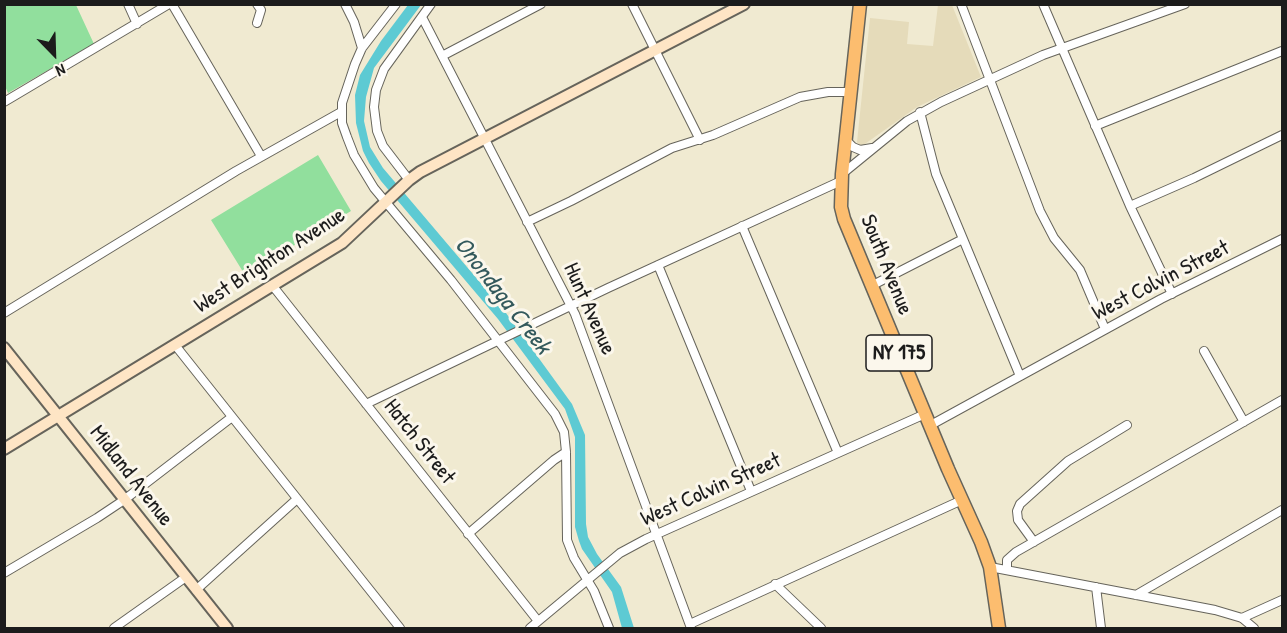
<!DOCTYPE html>
<html>
<head>
<meta charset="utf-8">
<style>
	body { margin:0 }
	#map { position:relative; width:1287px; height:633px; overflow:hidden; background:#f0ead1; font-family:"Patrick Hand",sans-serif }
	canvas { display:block }
	.frame { position:absolute; inset:0; border:6px solid #1c1c1c; pointer-events:none }
	.north { position:absolute; left:24px; top:24px; width:60px; height:60px; -webkit-text-stroke:4px #fbf7ec; paint-order:stroke; rotate:157deg; font-size:16px; font-weight:700; line-height:24px; text-align:center; color:#1c1c1c }
	.north::after { content:''; display:block; margin:auto; width:21px; height:27px; background:#1c1c1c; clip-path:polygon(50% 0,100% 100%,50% 72%,0 100%) }
</style>
</head>
<body>
<div id="map">
<canvas width="1287" height="633"></canvas>
<div class="frame"></div>
<div class="north">N</div>
</div>
<script>
const g = document.querySelector('canvas').getContext('2d');
g.lineJoin = 'round';
function paint(path, color) { g.fillStyle = color; g.fill(path, 'evenodd'); }
const toPath = rows => new Path2D(rows.map(r => 'M' + r).join(''));
function stroke(path, color, width, dash) { g.strokeStyle = color; g.lineWidth = width; g.lineCap = dash ? 'butt' : 'round'; g.setLineDash(dash || []); g.stroke(path); }
function label(font, color, halo, rows, align = 'center') {
  g.font = font + ' "Patrick Hand",sans-serif'; g.lineWidth = 6; g.setLineDash([]); g.textBaseline = 'middle'; g.strokeStyle = halo; g.fillStyle = color; for (const [text, x, y, turn = 0] of rows) {
    g.save(); g.translate(x, y); g.rotate((+turn || 0) * Math.PI / 180); g.textAlign = isNaN(turn) ? turn : align; if (halo) g.strokeText(text, 0, 0); g.fillText(text, 0, 0); g.restore();
  }
}
const built = toPath([
	[938,5,952,5,981,77,917,107,862,146,858,145,857,142,870,18,909,22,907,44,933,46]
]);
const green = toPath([
	[4,5,76,5,94,44,8,93,4,84],
	[318,155,351,211,245,275,211,220]
]);
const water = toPath([
	[408,5,421,5,374,68,366,97,364,121,370,147,383,168,506,313,572,404,585,435,586,524,588,537,597,554,621,587,634,628,622,628,612,592,582,549,579,541,575,527,575,437,565,409,498,319,381,181,369,163,363,151,356,123,355,95,360,75,381,41]
]);
const street = toPath([
	[128,4,137,24],
	[172,4,261,156],
	[345,4,354,22,362,48],
	[396,4,362,48,355,64,342,103,342,123,347,137,354,155,374,188,451,280,555,414,564,432,566,452,567,540,574,558,594,591,609,628],
	[632,4,700,140],
	[961,4,1040,211,1054,238,1080,270,1105,329],
	[1043,4,1130,206,1172,294],
	[422,17,575,314,691,628],
	[257,23,261,10,257,4],
	[442,56,541,4],
	[4,102,169,4],
	[920,112,936,174,1020,376],
	[1095,126,1282,51],
	[846,140,853,147,860,150,872,148],
	[842,174,907,121,941,102,1043,55,1185,4],
	[409,180,383,146,377,131,374,107,376,90,384,69,431,4],
	[1130,206,1194,178,1282,135],
	[527,222,571,201,672,148,713,135,800,97,828,92,850,92],
	[742,226,838,453],
	[658,265,751,491],
	[272,285,538,621],
	[871,286,963,239],
	[4,313,236,171,341,112],
	[175,345,400,628],
	[1204,351,1244,422],
	[366,404,608,288,841,181],
	[929,426,1161,299,1282,239],
	[468,534,554,460,566,452],
	[1034,542,1018,520,1017,511,1020,504,1068,461,1127,425],
	[990,567,1215,610,1242,618,1254,628],
	[1007,570,1007,560,1016,552,1282,400],
	[4,573,97,518,124,500,232,417],
	[775,584,821,628],
	[1096,587,1101,628],
	[196,590,297,499],
	[1136,595,1282,510],
	[1242,618,1282,600],
	[690,624,962,500],
	[114,628,186,577],
	[530,628,620,553,646,539,925,414]
]);
const secondary = toPath([
	[4,348,227,628],
	[4,449,342,243,409,180,420,172,744,4]
]);
const primary = toPath([
	[860,4,842,174,841,207,844,219,948,469,981,542,990,567,999,628]
]);
const shields = [
	[899,353,66]
];
const shieldNames = [
	["NY 175",899,353]
];
const streetNames = [
	["West Brighton Avenue",270,261,-33],
	["South Avenue",886,265,68],
	["West Colvin Street",1161,281,-27],
	["Hunt Avenue",589,309,66],
	["Hatch Street",419,442,52],
	["Midland Avenue",131,476,52],
	["West Colvin Street",711,490,-24]
];
const waterNames = [
	["Onondaga Creek",502,296,52]
];
paint(built, '#e5dbba');
paint(green, '#91df9d');
paint(water, '#5dcad3');
stroke(street, '#66645b', 10);
stroke(secondary, '#66645b', 14);
stroke(primary, '#66645b', 15);
stroke(street, '#fff', 8);
stroke(secondary, '#fee5c5', 10);
stroke(primary, '#fcbd6f', 12);
for (const [x, y, w] of shields) { const box = new Path2D(); box.roundRect(x - w / 2, y - 18, w, 36, 4.5); g.fillStyle = '#fbf7ec'; g.fill(box); stroke(box, '#1c1c1c', 1.5); }
label('bold 21px', '#1c1c1c', null, shieldNames);
label('22px', '#1c1c1c', '#fbf7ec', streetNames);
label('italic 24px', '#33595c', '#fbf7ec', waterNames);
</script>
</body>
</html>
